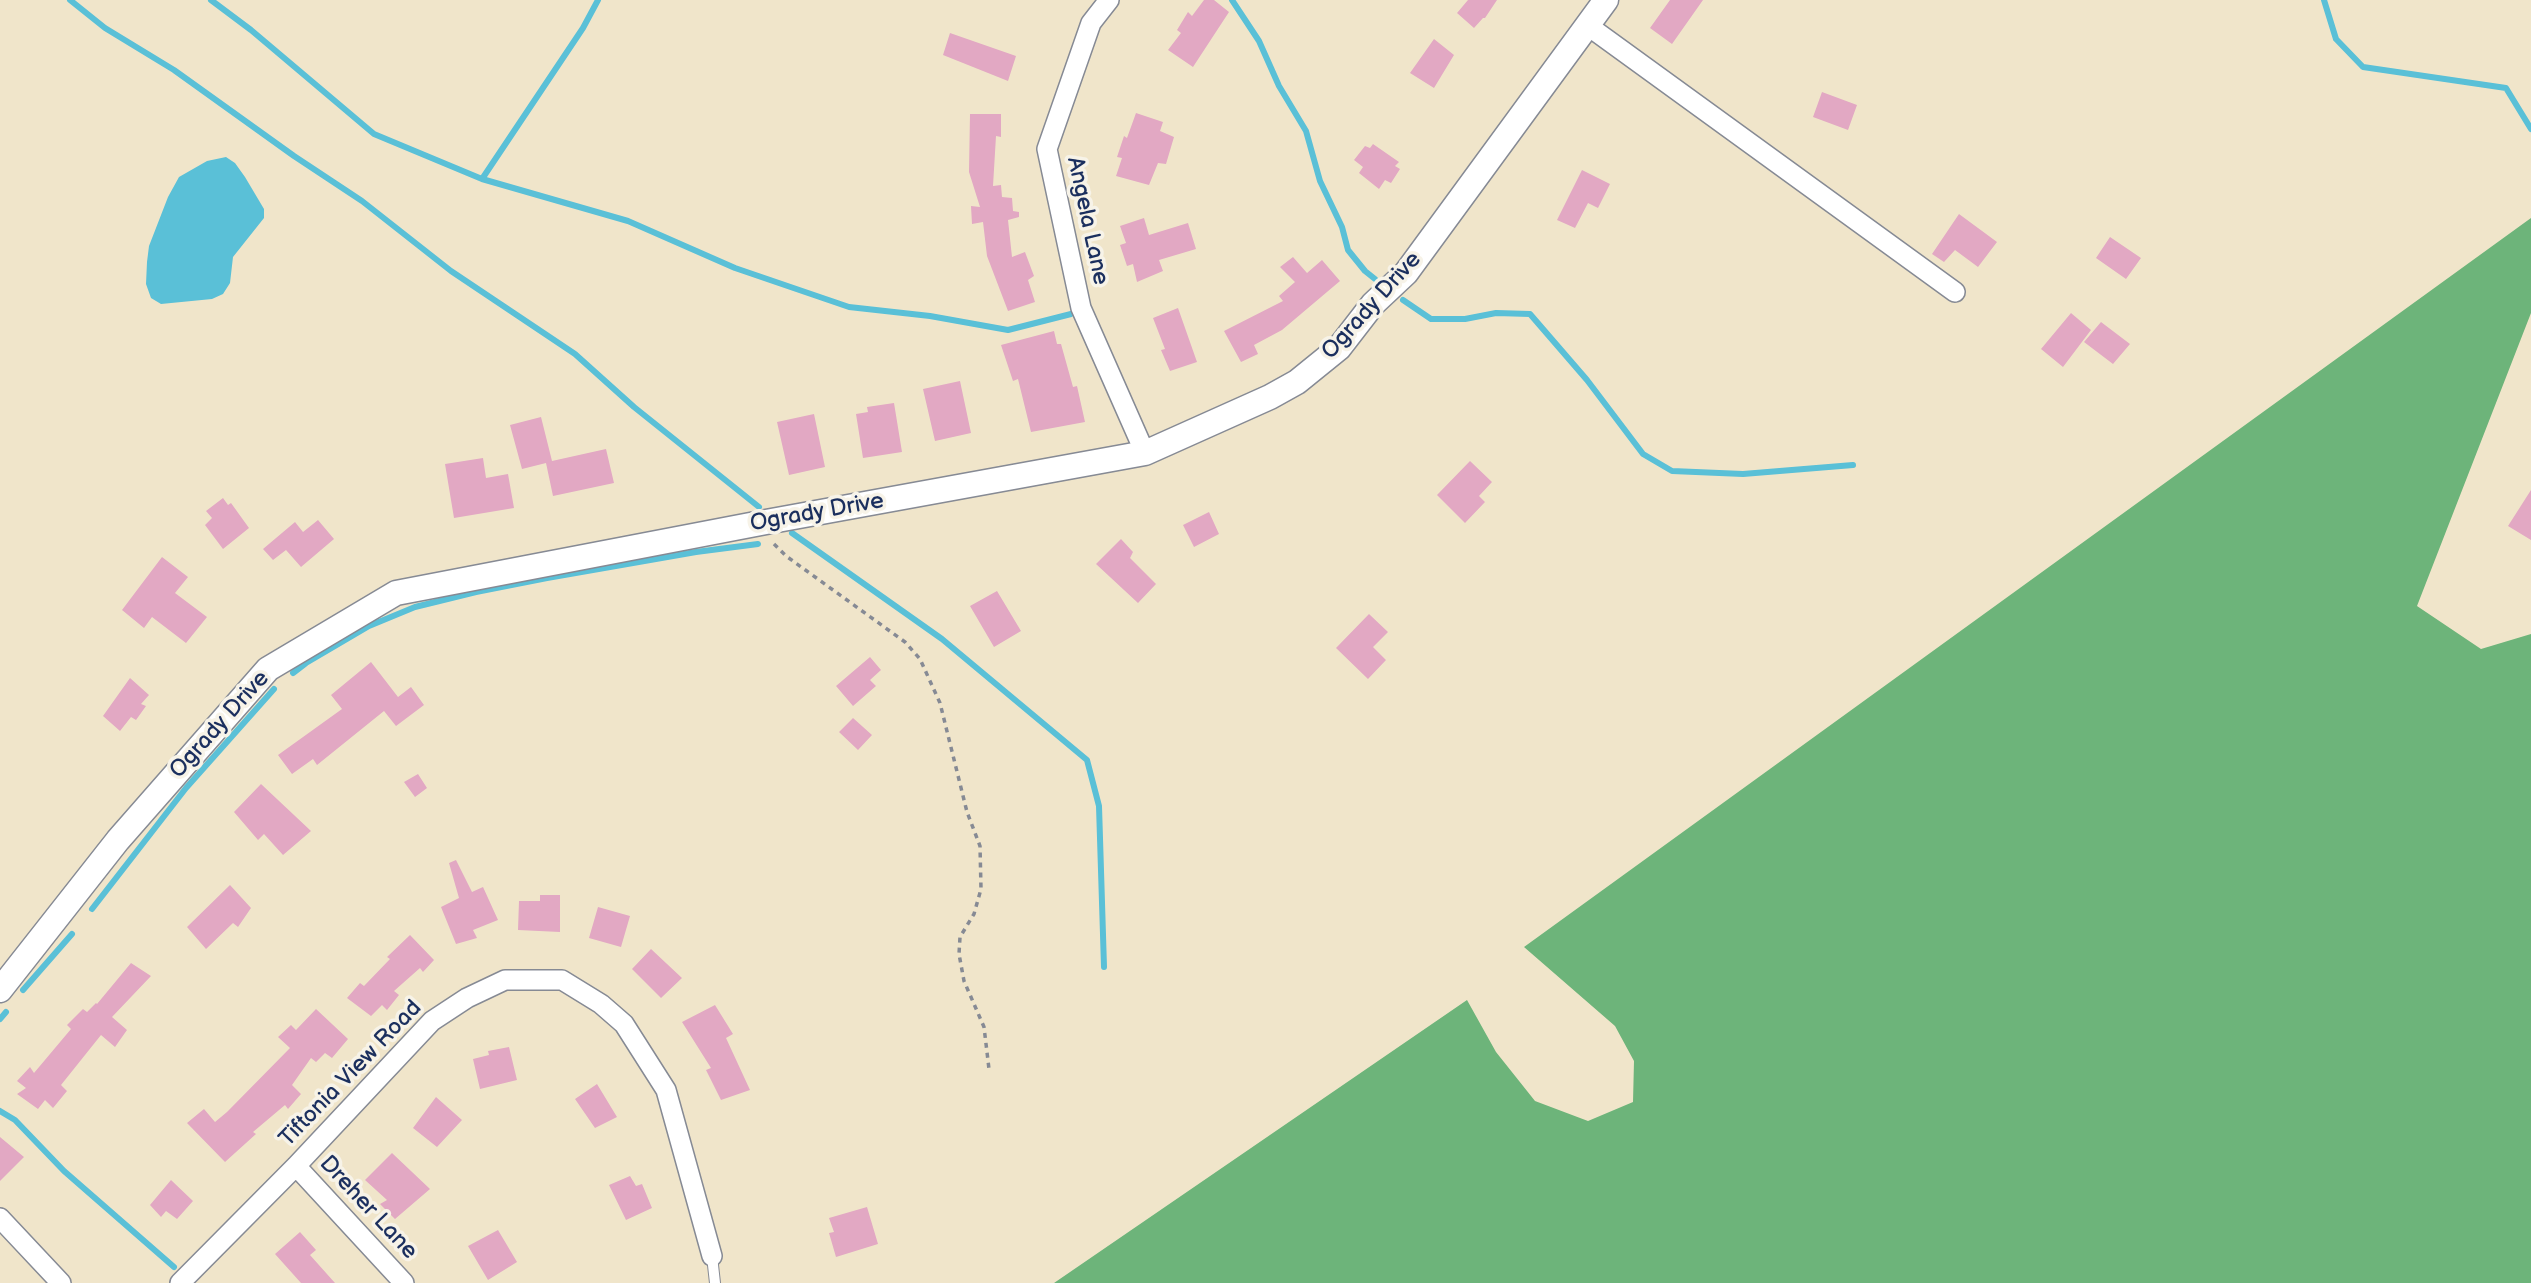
<!DOCTYPE html>
<html>
<head>
<meta charset="utf-8">
<style>
	body { margin:0 }
	canvas { display:block; background:#f0e5ca }
</style>
</head>
<body>
<canvas width="2531" height="1283"></canvas>
<script>
const g = document.querySelector('canvas').getContext('2d');
g.lineJoin = 'round';
function paint(path, color) { g.fillStyle = color; g.fill(path, 'evenodd'); }
const toPath = rows => new Path2D(rows.map(r => 'M' + r).join(''));
function stroke(path, color, width, dash) { g.strokeStyle = color; g.lineWidth = width; g.lineCap = dash ? 'butt' : 'round'; g.setLineDash(dash || []); g.stroke(path); }
function label(font, color, halo, rows, align = 'center') {
  g.font = font + ' "Balsamiq Sans",sans-serif'; g.lineWidth = 7; g.setLineDash([]); g.textBaseline = 'middle'; g.strokeStyle = halo; g.fillStyle = color; for (const [text, x, y, turn = 0] of rows) {
    g.save(); g.translate(x, y); g.rotate((+turn || 0) * Math.PI / 180); g.textAlign = isNaN(turn) ? turn : align; if (halo) g.strokeText(text, 0, 0); g.fillText(text, 0, 0); g.restore();
  }
}
const forest = toPath([
	[2531,218,2531,313,2417,606,2481,649,2531,634,2531,1283,1054,1283,1467,1000,1496,1052,1535,1101,1588,1121,1633,1102,1634,1061,1615,1026,1524,947]
]);
const water = toPath([
	[226,157,235,163,245,177,264,209,264,218,233,257,230,283,223,294,212,299,161,304,151,298,146,284,147,262,149,246,168,197,179,177,207,161]
]);
const stream = toPath([
	[70,0,105,28,174,70,294,156,362,201,451,271,575,354,634,407,759,507],
	[211,0,251,30,374,134,482,179,583,28,598,0],
	[1232,0,1259,41,1279,86,1306,131,1320,181,1342,227,1348,250,1365,271,1375,279],
	[2324,0,2336,39,2363,67,2506,88,2531,129],
	[482,179,628,221,735,268,849,307,930,316,1008,330,1071,314],
	[1403,300,1431,319,1465,319,1496,313,1530,314,1587,380,1643,454,1672,471,1743,474,1853,465],
	[792,533,942,639,1087,760,1099,806,1104,967],
	[293,673,306,663,369,626,415,607,476,592,547,578,696,552,758,544],
	[92,909,186,788,274,689],
	[23,990,72,934],
	[0,1019,6,1012],
	[0,1111,15,1120,64,1171,174,1267]
]);
const building = toPath([
	[1204,0,1214,0,1229,12,1193,67,1168,50,1181,33,1177,30,1188,12,1192,16],
	[1468,0,1497,0,1485,18,1483,18,1474,28,1457,13],
	[1670,0,1703,0,1672,44,1650,28],
	[950,33,1016,56,1008,81,943,55],
	[1434,39,1454,55,1434,88,1410,73],
	[1822,92,1857,105,1848,130,1813,117],
	[1136,113,1163,122,1160,131,1174,137,1166,164,1158,163,1149,185,1116,176,1122,158,1117,157,1124,136,1127,138],
	[970,114,1001,114,1001,137,996,136,993,186,1001,185,1002,197,1012,198,1013,211,1019,212,1019,217,1008,220,1012,257,1025,252,1034,276,1028,280,1035,302,1008,311,987,256,983,222,972,224,971,206,980,207,969,172],
	[1373,144,1399,162,1395,166,1400,169,1391,183,1385,180,1379,189,1359,173,1363,167,1354,160,1365,146,1370,148],
	[1582,170,1610,184,1598,208,1588,203,1575,228,1557,220],
	[1959,214,1997,242,1978,267,1955,250,1944,262,1932,254],
	[1144,218,1149,235,1188,223,1196,249,1159,260,1163,271,1137,282,1133,264,1127,266,1120,245,1126,243,1120,226],
	[2110,237,2141,258,2126,279,2096,258],
	[1293,257,1307,273,1322,260,1340,281,1282,330,1254,345,1258,354,1241,362,1224,331,1283,301,1279,296,1295,282,1280,267],
	[1178,308,1197,362,1170,371,1161,350,1165,349,1153,318],
	[2071,313,2091,330,2063,367,2041,349],
	[2101,322,2130,344,2113,364,2084,342],
	[1054,331,1057,344,1061,344,1073,387,1077,386,1085,422,1031,432,1018,379,1013,381,1001,345],
	[960,381,971,433,935,441,923,389],
	[894,403,902,452,863,458,856,414,868,412,867,407],
	[814,414,825,467,789,475,777,422],
	[541,417,552,461,606,449,614,483,553,496,546,463,522,469,510,425],
	[483,458,486,478,508,474,514,508,454,518,445,464],
	[1470,461,1492,482,1479,496,1485,502,1465,523,1437,495],
	[2531,490,2531,540,2508,526],
	[223,498,228,505,231,503,249,528,223,549,205,525,212,518,206,511],
	[1209,512,1219,534,1194,547,1183,525],
	[318,520,334,539,301,567,286,550,273,560,263,549,295,522,303,532],
	[1121,539,1133,552,1130,558,1156,584,1138,603,1096,564],
	[162,557,188,577,175,593,207,617,186,643,152,617,144,628,122,610],
	[997,591,1021,631,994,647,970,606],
	[1369,614,1388,632,1373,647,1386,660,1368,679,1336,648],
	[870,657,881,670,870,680,876,686,853,706,836,686],
	[371,662,398,697,411,687,424,705,396,726,384,711,317,765,313,759,292,774,278,755,342,709,331,695],
	[130,678,149,695,141,704,146,706,136,720,131,717,120,731,103,716],
	[853,718,872,735,858,750,839,732],
	[418,774,427,788,415,797,404,782],
	[261,784,311,831,283,855,264,834,258,840,234,812],
	[456,860,472,892,483,887,498,920,473,930,477,938,456,944,441,907,459,898,449,863],
	[230,885,251,908,238,927,233,923,206,949,187,927],
	[540,895,560,895,560,932,518,930,519,901,540,901],
	[598,907,630,916,621,947,589,938],
	[410,935,434,960,423,972,420,968,394,991,399,995,387,1010,382,1005,371,1016,347,998,360,983,364,986,390,959,387,957],
	[651,949,682,978,661,998,632,969],
	[131,963,151,976,112,1017,127,1030,115,1047,101,1035,61,1085,67,1091,53,1108,45,1100,38,1109,17,1094,26,1088,17,1081,30,1067,34,1073,71,1029,67,1025,83,1009,87,1012,96,1003,97,1004],
	[715,1005,733,1034,726,1038,750,1090,721,1100,706,1070,711,1068,682,1022],
	[316,1009,348,1039,332,1058,325,1053,316,1062,311,1058,292,1085,301,1094,288,1109,285,1105,253,1132,256,1134,225,1162,187,1123,204,1109,215,1122,227,1112,290,1048,278,1037,291,1025,296,1030],
	[509,1047,517,1080,480,1089,473,1059,489,1055,488,1051],
	[597,1084,617,1117,595,1128,575,1099],
	[436,1097,462,1120,437,1147,413,1128],
	[0,1137,24,1157,0,1181],
	[392,1153,430,1189,395,1219,380,1204,387,1200,365,1180],
	[630,1176,636,1186,642,1184,652,1208,626,1220,609,1185],
	[171,1180,193,1201,177,1219,166,1211,161,1217,150,1205],
	[867,1207,878,1244,836,1257,829,1233,834,1232,829,1218],
	[498,1230,517,1262,488,1280,468,1246],
	[300,1232,316,1250,310,1255,335,1283,301,1283,275,1254]
]);
const path = toPath([
	[774,544,786,556,905,642,920,659,940,703,967,812,980,846,981,889,974,914,960,937,959,954,964,981,984,1027,989,1069]
]);
const service = toPath([
	[712,1256,715,1283]
]);
const minor = toPath([
	[1109,0,1091,23,1047,149,1081,308,1145,453],
	[1587,25,1955,292],
	[296,1166,404,1283],
	[0,1218,61,1283],
	[180,1283,296,1166,432,1021,467,998,505,980,562,980,601,1004,624,1024,666,1090,712,1256]
]);
const tertiary = toPath([
	[0,990,118,840,268,669,396,593,766,522,1145,453,1270,397,1297,382,1339,348,1373,304,1406,273,1606,0]
]);
const streetNames = [
	["Angela Lane",1087,221,78],
	["Ogrady Drive",1372,306,-48],
	["Ogrady Drive",817,513,-10],
	["Ogrady Drive",220,725,-48],
	["Tiftonia View Road",351,1074,-46],
	["Dreher Lane",368,1208,47]
];
paint(forest, '#6db47a');
paint(water, '#5ac0d7');
stroke(stream, '#5ac0d7', 6);
paint(building, '#e2a8c3');
stroke(service, '#868a94', 12);
stroke(minor, '#868a94', 22);
stroke(tertiary, '#868a94', 27);
stroke(path, '#868a94', 3.5, [5, 5]);
stroke(service, '#fff', 10);
stroke(minor, '#fff', 19);
stroke(tertiary, '#fff', 24);
label('23px', '#1b2f5e', '#f7f3e8', streetNames);
</script>
</body>
</html>
